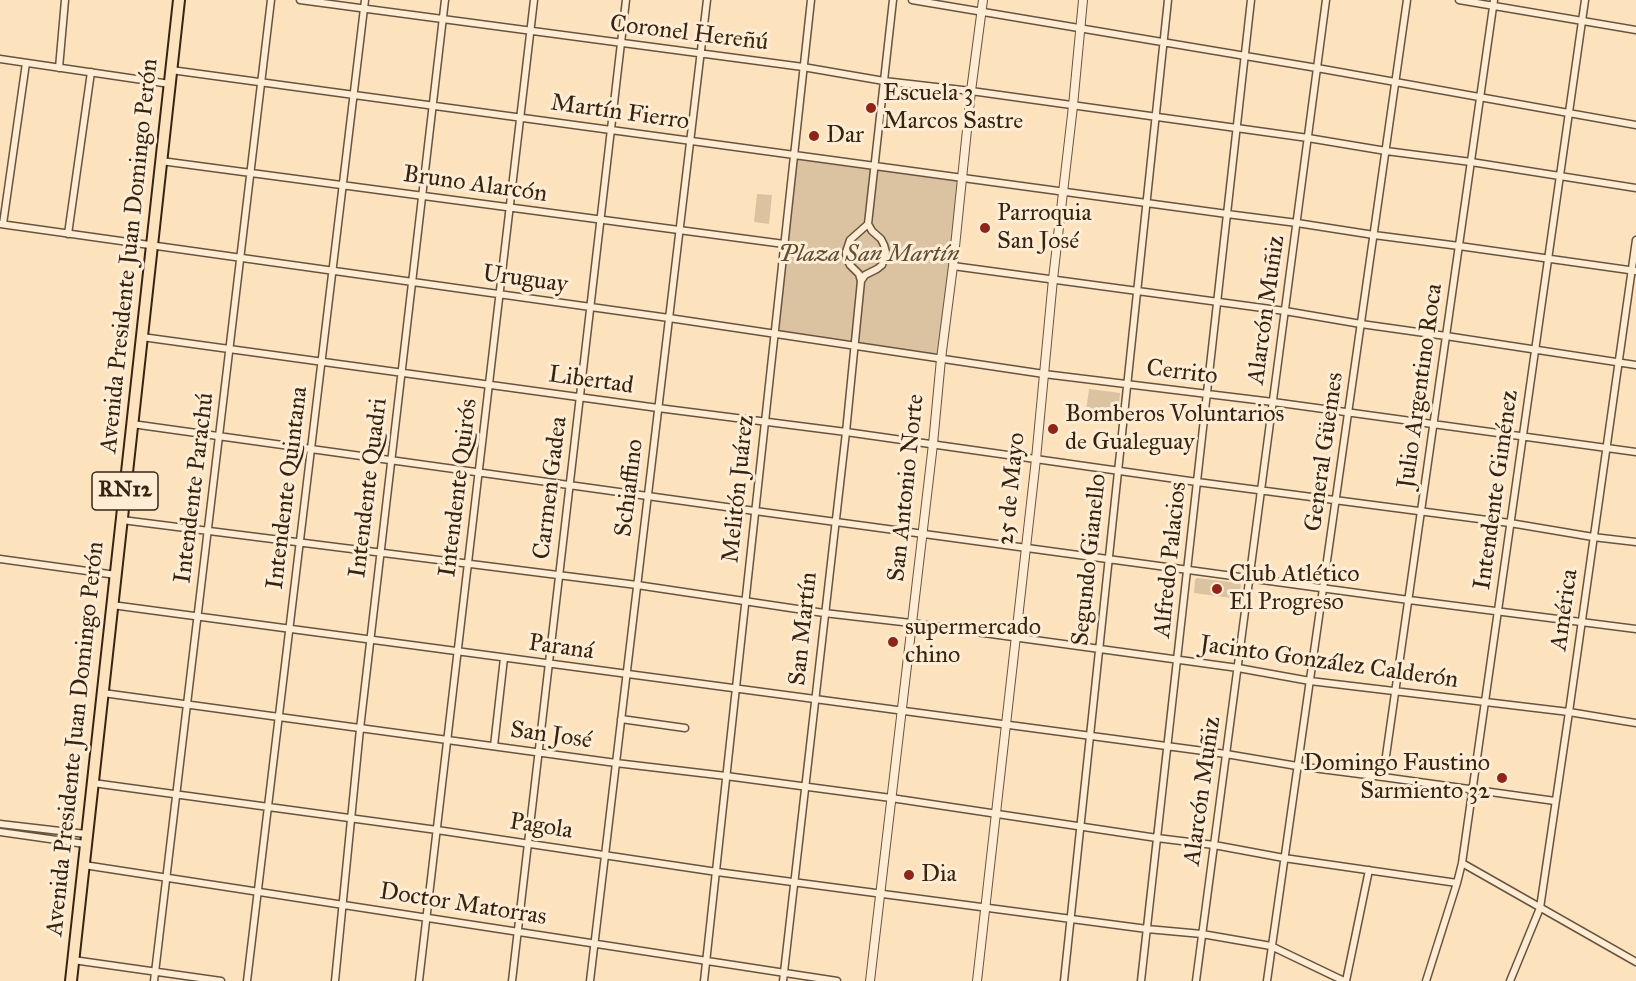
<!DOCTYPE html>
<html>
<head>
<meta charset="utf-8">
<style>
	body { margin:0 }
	canvas { display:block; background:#fde2be }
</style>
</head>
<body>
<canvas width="1636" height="981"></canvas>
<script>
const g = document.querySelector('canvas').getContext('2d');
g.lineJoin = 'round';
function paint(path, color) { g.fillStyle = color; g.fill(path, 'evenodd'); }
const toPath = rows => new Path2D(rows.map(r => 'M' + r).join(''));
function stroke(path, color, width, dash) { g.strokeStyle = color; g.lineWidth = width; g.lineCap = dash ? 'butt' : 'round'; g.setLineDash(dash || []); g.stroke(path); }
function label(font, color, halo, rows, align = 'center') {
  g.font = font + ' "IM FELL Great Primer",serif'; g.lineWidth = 6; g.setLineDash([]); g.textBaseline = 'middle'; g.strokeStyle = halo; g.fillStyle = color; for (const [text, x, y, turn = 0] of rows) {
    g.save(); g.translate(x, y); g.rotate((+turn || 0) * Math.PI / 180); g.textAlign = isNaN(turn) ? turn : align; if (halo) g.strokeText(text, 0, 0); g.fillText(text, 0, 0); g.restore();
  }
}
const green = toPath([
	[794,155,963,178,941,359,774,334],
	[757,194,772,195,769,224,754,222],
	[1089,389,1120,393,1118,415,1086,411],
	[1197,578,1239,583,1241,585,1239,599,1194,593,1195,580]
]);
const minor = toPath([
	[300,0,803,67,884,81,971,91,1308,138,1386,151,1471,162,1636,188],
	[912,0,1317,68,1636,125],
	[1459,0,1636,30],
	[0,59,170,84],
	[59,68,65,0],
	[171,70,1227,214,1297,223,1374,235,1459,246,1636,271],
	[161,161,784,244],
	[0,224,669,318,1044,374,1273,402,1636,452],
	[3,224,26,63],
	[68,234,91,72],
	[953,266,1285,311,1361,324,1446,336,1636,365],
	[861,281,859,274,850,265,847,259,846,252,850,240,868,224],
	[142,337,658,408,846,432,1197,482,1510,523,1593,537,1636,542],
	[132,424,755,511,1409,600,1636,629],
	[122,520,637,585,824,613,911,623,1238,668,1310,681,1569,712,1636,723],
	[0,559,116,575],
	[112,605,1226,754,1297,766,1383,777,1555,801],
	[103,693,616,763,726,776,891,798,1157,838,1214,845,1284,858,1457,883],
	[621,719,685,728],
	[494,746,504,658],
	[1383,777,1494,0],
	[93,783,437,830,717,872,1147,929,1202,934,1271,946,1344,981],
	[0,824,86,834],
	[0,832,85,844],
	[1462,863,1636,962],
	[84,865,837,981],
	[73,960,221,981],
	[154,981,271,0],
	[247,981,365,0],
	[335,981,360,729,445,0],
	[419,981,534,0],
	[512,981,626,0],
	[590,981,707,0],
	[704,981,811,0],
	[783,981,846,432,861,281,865,275,877,269,882,265,886,252,884,245,881,239,872,231,868,224,893,0],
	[1064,981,1168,0],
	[1141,981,1251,0],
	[1196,981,1326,0],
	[1267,981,1407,0],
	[1346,981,1369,870],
	[1426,981,1457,883,1462,863,1585,0],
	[1510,981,1540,908,1569,712,1636,240]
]);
const tertiary = toPath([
	[870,981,933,444,941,359,953,266,971,91,983,0],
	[977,981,1036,459,1053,279,1073,106,1083,0]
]);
const trunk = toPath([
	[71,981,179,0]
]);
const markers = [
	[871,108,6,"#8f2418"],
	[814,136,6,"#8f2418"],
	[985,228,6,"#8f2418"],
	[1053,429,6,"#8f2418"],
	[1217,589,6,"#8f2418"],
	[893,642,6,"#8f2418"],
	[1502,778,6,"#8f2418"],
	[909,875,6,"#8f2418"]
];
const shields = [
	[125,491,66]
];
const shieldNames = [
	["RN12",125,491]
];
const streetNames = [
	["Coronel Hereñú",689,34,7],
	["Martín Fierro",620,113,8],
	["Bruno Alarcón",475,185,8],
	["Avenida Presidente Juan Domingo Perón",130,256,-84],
	["Uruguay",525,280,8],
	["Alarcón Muñiz",1267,310,-82],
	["Cerrito",1182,373,7],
	["Libertad",591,381,8],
	["Julio Argentino Roca",1421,386,-82],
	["General Güemes",1325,452,-82],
	["Intendente Parachú",195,488,-83],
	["Intendente Quintana",288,488,-83],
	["Intendente Quadri",369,488,-83],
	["Intendente Quirós",459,488,-83],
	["Carmen Gadea",551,488,-83],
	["Schiaffino",630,488,-83],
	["San Antonio Norte",907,488,-84],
	["Melitón Juárez",739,489,-84],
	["25 de Mayo",1012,489,-84],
	["Intendente Giménez",1497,490,-82],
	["Segundo Gianello",1090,560,-84],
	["Alfredo Palacios",1171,560,-84],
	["América",1565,610,-82],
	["San Martín",804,629,-84],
	["Paraná",561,648,8],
	["Jacinto González Calderón",1329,663,8],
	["San José",551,736,8],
	["Avenida Presidente Juan Domingo Perón",76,739,-84],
	["Alarcón Muñiz",1203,791,-82],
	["Pagola",541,827,9],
	["Doctor Matorras",463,905,9]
];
const poiNames = [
	["Escuela 3",883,94],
	["Marcos Sastre",883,122],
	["Dar",826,136],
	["Parroquia",997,214],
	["San José",997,242],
	["Bomberos Voluntarios",1065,415],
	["de Gualeguay",1065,443],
	["Club Atlético",1229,575],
	["El Progreso",1229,603],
	["supermercado",905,628],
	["chino",905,656],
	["Domingo Faustino",1490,764,"right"],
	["Sarmiento 32",1490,792,"right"],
	["Dia",921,875]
];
const parkNames = [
	["Plaza San Martín",869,255]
];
paint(green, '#dbc2a1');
stroke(minor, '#68543e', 9);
stroke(tertiary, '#68543e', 10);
stroke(trunk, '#362413', 14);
stroke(minor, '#feecd5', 6);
stroke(tertiary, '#feecd5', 8);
stroke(trunk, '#fde2be', 10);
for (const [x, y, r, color] of markers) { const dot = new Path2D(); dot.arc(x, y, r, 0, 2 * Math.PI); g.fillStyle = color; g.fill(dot); stroke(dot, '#feecd5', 2); }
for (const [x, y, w] of shields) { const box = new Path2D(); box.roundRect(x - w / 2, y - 19, w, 38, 4.5); g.fillStyle = '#feecd5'; g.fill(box); stroke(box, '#362413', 1.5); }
label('bold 22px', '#362413', null, shieldNames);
label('24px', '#362413', '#feecd5', streetNames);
label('24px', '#362413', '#feecd5', poiNames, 'left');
label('italic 24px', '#5f4c36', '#feecd5', parkNames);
</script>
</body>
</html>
